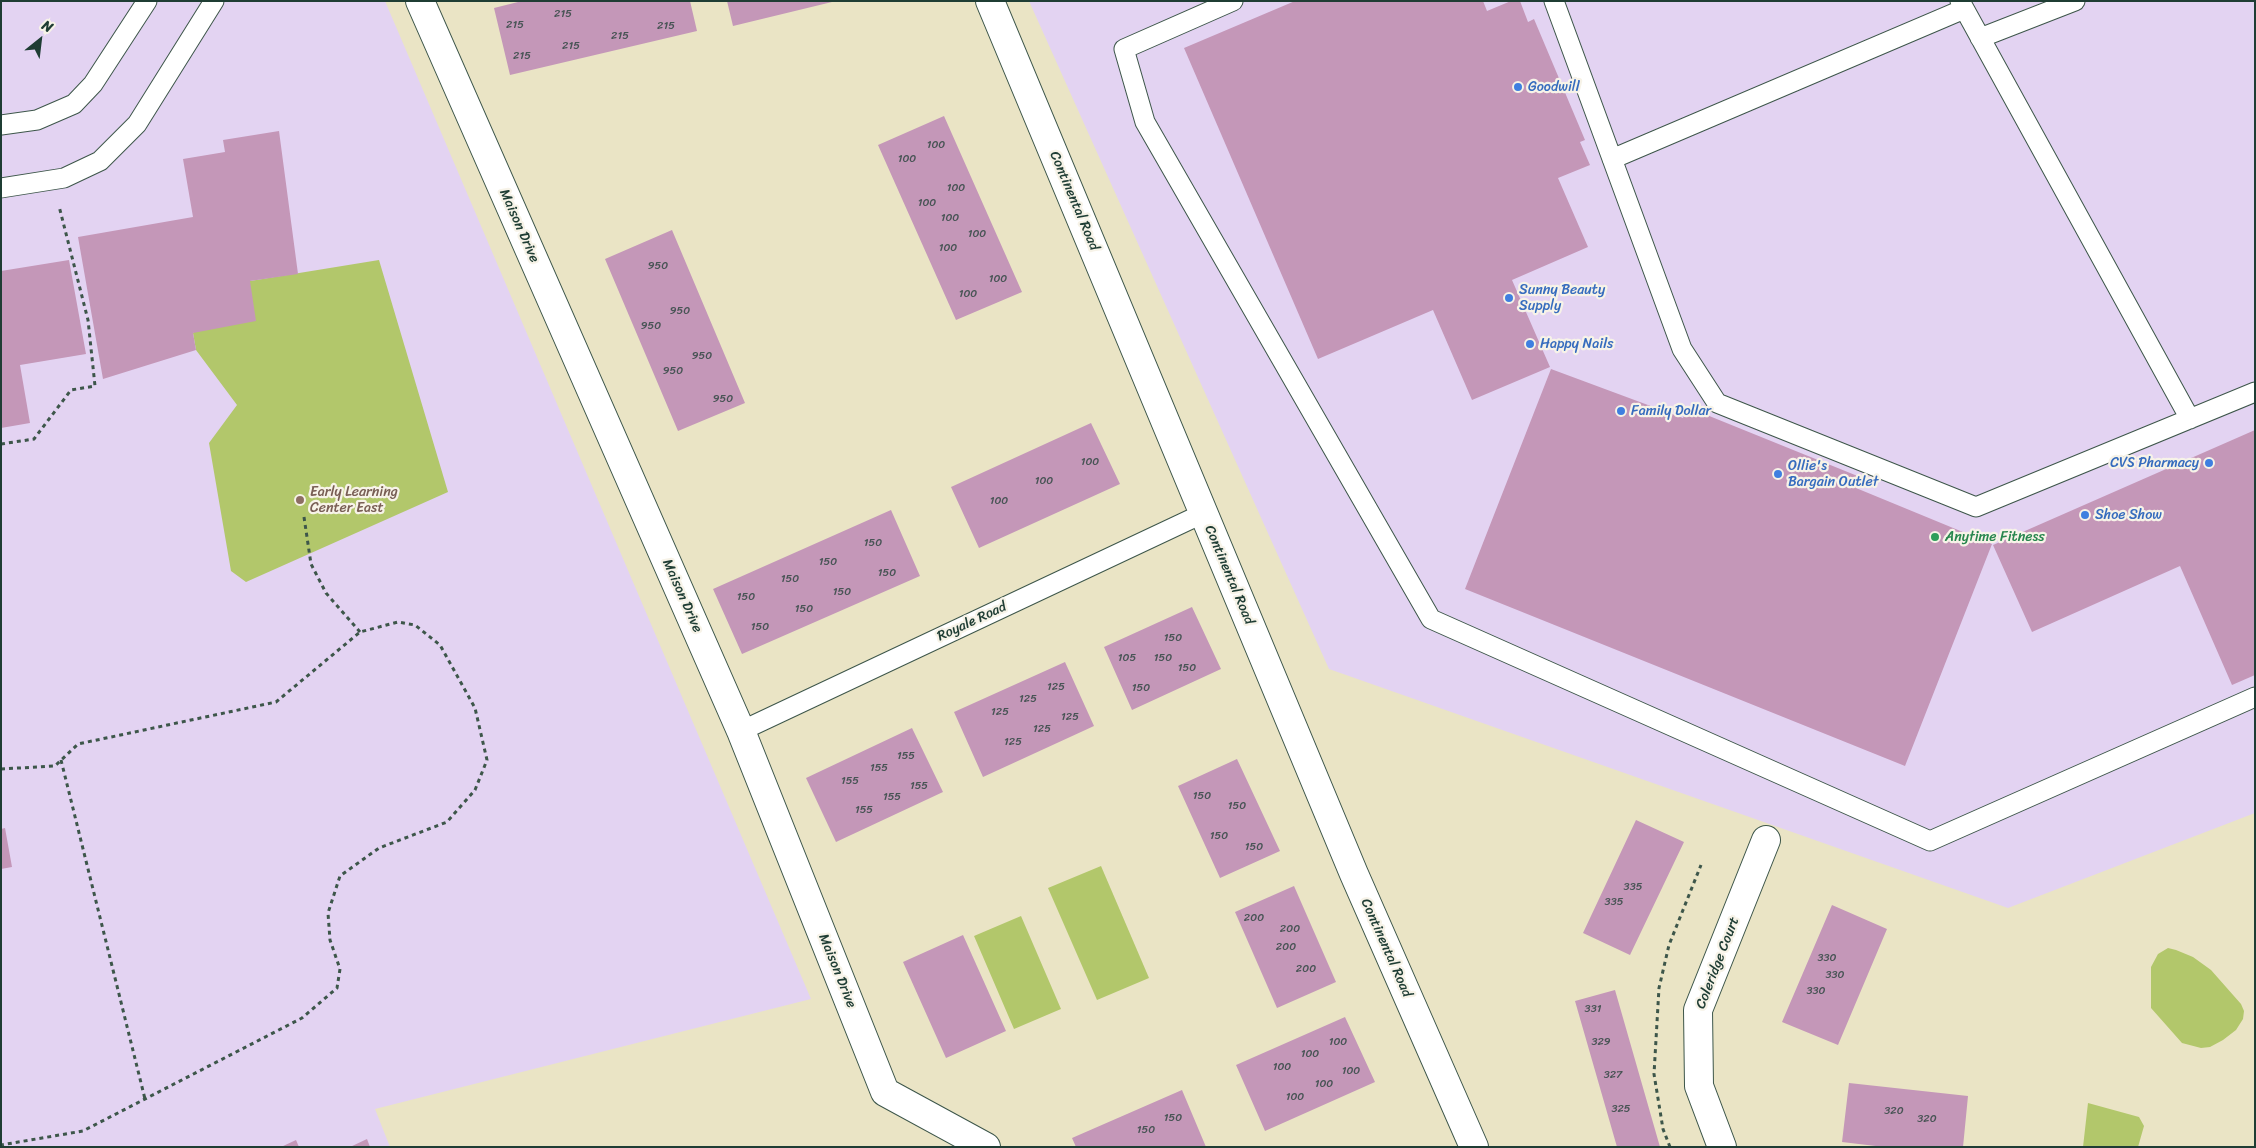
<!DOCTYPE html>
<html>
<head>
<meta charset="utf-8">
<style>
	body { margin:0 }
	#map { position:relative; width:2256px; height:1148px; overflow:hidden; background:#eae4c5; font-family:Sriracha,sans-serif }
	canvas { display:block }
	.frame { position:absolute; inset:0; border:2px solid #1f3d34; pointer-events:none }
	.north { position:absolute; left:15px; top:15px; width:50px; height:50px; -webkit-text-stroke:4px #f7f3e8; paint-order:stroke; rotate:29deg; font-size:14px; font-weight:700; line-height:20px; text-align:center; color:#1f3d34 }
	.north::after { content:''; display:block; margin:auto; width:18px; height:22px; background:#1f3d34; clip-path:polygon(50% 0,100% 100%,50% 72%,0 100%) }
</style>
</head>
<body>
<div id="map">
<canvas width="2256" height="1148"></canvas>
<div class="frame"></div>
<div class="north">N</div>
</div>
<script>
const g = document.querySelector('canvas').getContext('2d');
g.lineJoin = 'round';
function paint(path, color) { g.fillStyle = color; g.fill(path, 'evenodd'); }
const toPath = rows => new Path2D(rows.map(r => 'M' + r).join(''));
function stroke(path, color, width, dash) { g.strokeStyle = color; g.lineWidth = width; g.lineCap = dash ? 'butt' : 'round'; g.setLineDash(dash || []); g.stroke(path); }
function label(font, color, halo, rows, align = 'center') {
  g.font = font + ' Sriracha,sans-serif'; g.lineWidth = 4.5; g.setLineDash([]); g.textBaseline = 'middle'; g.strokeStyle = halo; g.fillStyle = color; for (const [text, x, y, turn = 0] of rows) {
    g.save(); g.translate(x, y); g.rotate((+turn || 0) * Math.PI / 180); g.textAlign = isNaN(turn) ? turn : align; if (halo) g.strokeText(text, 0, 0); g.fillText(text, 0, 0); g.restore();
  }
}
const built = toPath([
	[1,1,385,1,811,999,375,1109,390,1147,1,1147],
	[1029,1,2255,1,2255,813,2008,908,1329,669]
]);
const green = toPath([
	[379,260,448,492,246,582,231,571,209,443,237,405,196,350,193,333,250,281],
	[1101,866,1149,978,1097,1000,1048,888],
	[1021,916,1061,1009,1014,1029,974,936],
	[2168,948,2176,950,2193,957,2211,970,2241,1004,2244,1011,2243,1019,2236,1030,2223,1040,2210,1047,2201,1048,2182,1043,2151,1008,2151,967,2158,954],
	[2088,1103,2139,1117,2144,1126,2138,1147,2083,1147]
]);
const building = toPath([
	[522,1,690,1,697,31,510,75,494,8],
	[727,1,831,1,832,2,733,26],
	[1295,1,1483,1,1487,11,1511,1,1520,1,1528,22,1534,19,1585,140,1580,142,1590,165,1558,178,1588,247,1512,280,1550,367,1472,400,1433,310,1318,359,1184,48],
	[944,116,1022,292,956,320,878,145],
	[279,131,298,274,250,281,256,321,193,333,196,350,103,379,78,237,193,217,183,159,225,152,223,140],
	[672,230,745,403,678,431,605,259],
	[69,260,86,354,20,365,30,423,1,428,1,271],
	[1551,369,1683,418,1687,407,1860,477,1856,488,1992,544,1905,766,1465,589],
	[1091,423,1120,484,979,548,951,487],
	[2255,430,2255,675,2232,685,2180,566,2032,632,1993,545],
	[891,510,920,576,742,654,713,589],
	[1192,607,1221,669,1132,710,1104,647],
	[1065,662,1094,726,983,777,954,712],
	[912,728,943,792,836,842,806,778],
	[1237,759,1280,851,1220,878,1178,786],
	[1636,820,1684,842,1630,955,1583,933],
	[5,828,12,867,1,869,1,829],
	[1294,886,1336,982,1277,1008,1235,912],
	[1832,905,1887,929,1838,1045,1782,1022],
	[963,935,1006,1031,946,1058,903,962],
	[1615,990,1660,1147,1617,1147,1575,1001],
	[1345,1017,1375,1082,1265,1131,1236,1065],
	[1849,1083,1968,1096,1963,1147,1884,1147,1842,1142],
	[1182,1090,1206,1147,1076,1147,1072,1138],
	[367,1139,370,1147,350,1147],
	[296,1140,299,1147,281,1147]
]);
const path = toPath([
	[1,444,34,439,71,390,95,386,88,320,59,206],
	[304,517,311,564,326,593,360,632],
	[61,760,145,1099],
	[1,769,55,766,78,744,276,702,360,632,398,622,415,625,440,645,475,708,487,760,475,790,447,822,379,848,340,876,328,913,330,940,340,969,337,988,302,1018,83,1131,1,1145],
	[1670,1147,1663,1129,1654,1074,1659,988,1669,945,1701,865]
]);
const service = toPath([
	[1233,1,1124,49,1145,122,1431,619,1930,841,2255,697],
	[1554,1,1682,349,1717,403,1976,507,2255,392],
	[1960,1,2190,419],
	[1980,38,2075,1],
	[1,125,37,120,74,104,93,84,147,1],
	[1612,159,1964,9],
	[1,188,64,178,100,161,137,124,214,1],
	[741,731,1204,513]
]);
const minor = toPath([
	[420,1,741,731,885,1092,986,1147],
	[990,1,1354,874,1474,1147],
	[1722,1147,1699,1086,1698,1010,1766,840]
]);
const markers = [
	[1518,87,5,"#3f7fe0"],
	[1509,298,5,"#3f7fe0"],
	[1530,344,5,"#3f7fe0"],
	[1621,411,5,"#3f7fe0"],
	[2209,463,5,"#3f7fe0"],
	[1778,474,5,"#3f7fe0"],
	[300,500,5,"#8d6e63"],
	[2085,515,5,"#3f7fe0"],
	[1935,537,5,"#2e9e5b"]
];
const numberNames = [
	["215",563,14],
	["215",515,25],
	["215",666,26],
	["215",620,36],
	["215",571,46],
	["215",522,56],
	["100",936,145],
	["100",907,159],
	["100",956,188],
	["100",927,203],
	["100",950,218],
	["100",977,234],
	["100",948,248],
	["950",658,266],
	["100",998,279],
	["100",968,294],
	["950",680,311],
	["950",651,326],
	["950",702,356],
	["950",673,371],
	["950",723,399],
	["100",1090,462],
	["100",1044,481],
	["100",999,501],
	["150",873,543],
	["150",828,562],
	["150",887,573],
	["150",790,579],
	["150",842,592],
	["150",746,597],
	["150",804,609],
	["150",760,627],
	["150",1173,638],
	["105",1127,658],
	["150",1163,658],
	["150",1187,668],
	["125",1056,687],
	["150",1141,688],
	["125",1028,699],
	["125",1000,712],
	["125",1070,717],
	["125",1042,729],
	["125",1013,742],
	["155",906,756],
	["155",879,768],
	["155",850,781],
	["155",919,786],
	["150",1202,796],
	["155",892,797],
	["150",1237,806],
	["155",864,810],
	["150",1219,836],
	["150",1254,847],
	["335",1633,887],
	["335",1614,902],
	["200",1254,918],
	["200",1290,929],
	["200",1286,947],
	["330",1827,958],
	["200",1306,969],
	["330",1835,975],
	["330",1816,991],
	["331",1593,1009],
	["100",1338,1042],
	["329",1601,1042],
	["100",1310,1054],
	["100",1282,1067],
	["100",1351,1071],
	["327",1613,1075],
	["100",1324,1084],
	["100",1295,1097],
	["325",1621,1109],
	["320",1894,1111],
	["150",1173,1118],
	["320",1927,1119],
	["150",1146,1130]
];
const shopNames = [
	["Goodwill",1528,87],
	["Sunny Beauty",1519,290],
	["Supply",1519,306],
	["Happy Nails",1540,344],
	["Family Dollar",1631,411],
	["CVS Pharmacy",2199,463,"right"],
	["Ollie's",1788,466],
	["Bargain Outlet",1788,482],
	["Shoe Show",2095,515]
];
const streetNames = [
	["Continental Road",1074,201,67],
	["Maison Drive",519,226,66],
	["Continental Road",1229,575,67],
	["Maison Drive",682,596,66],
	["Royale Road",972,622,-25],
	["Continental Road",1386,948,66],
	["Coleridge Court",1718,963,-69],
	["Maison Drive",837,971,68]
];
const educationNames = [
	["Early Learning",310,492],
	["Center East",310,508]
];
const leisureNames = [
	["Anytime Fitness",1945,537]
];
paint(built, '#e3d3f2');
paint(green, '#b2c76b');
paint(building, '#c497b8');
stroke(service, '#3d564a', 21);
stroke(minor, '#3d564a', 30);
stroke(path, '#3d564a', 3, [4, 4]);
stroke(service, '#fff', 19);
stroke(minor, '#fff', 28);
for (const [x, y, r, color] of markers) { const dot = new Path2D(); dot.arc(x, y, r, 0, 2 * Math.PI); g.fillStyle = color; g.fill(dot); stroke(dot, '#f7f3e8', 2); }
label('11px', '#485455', null, numberNames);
label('14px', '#366cbe', '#f7f3e8', shopNames, 'left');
label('14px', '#1f3d34', '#f7f3e8', streetNames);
label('14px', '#785e54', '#f7f3e8', educationNames, 'left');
label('14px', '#27864d', '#f7f3e8', leisureNames, 'left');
</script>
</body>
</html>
